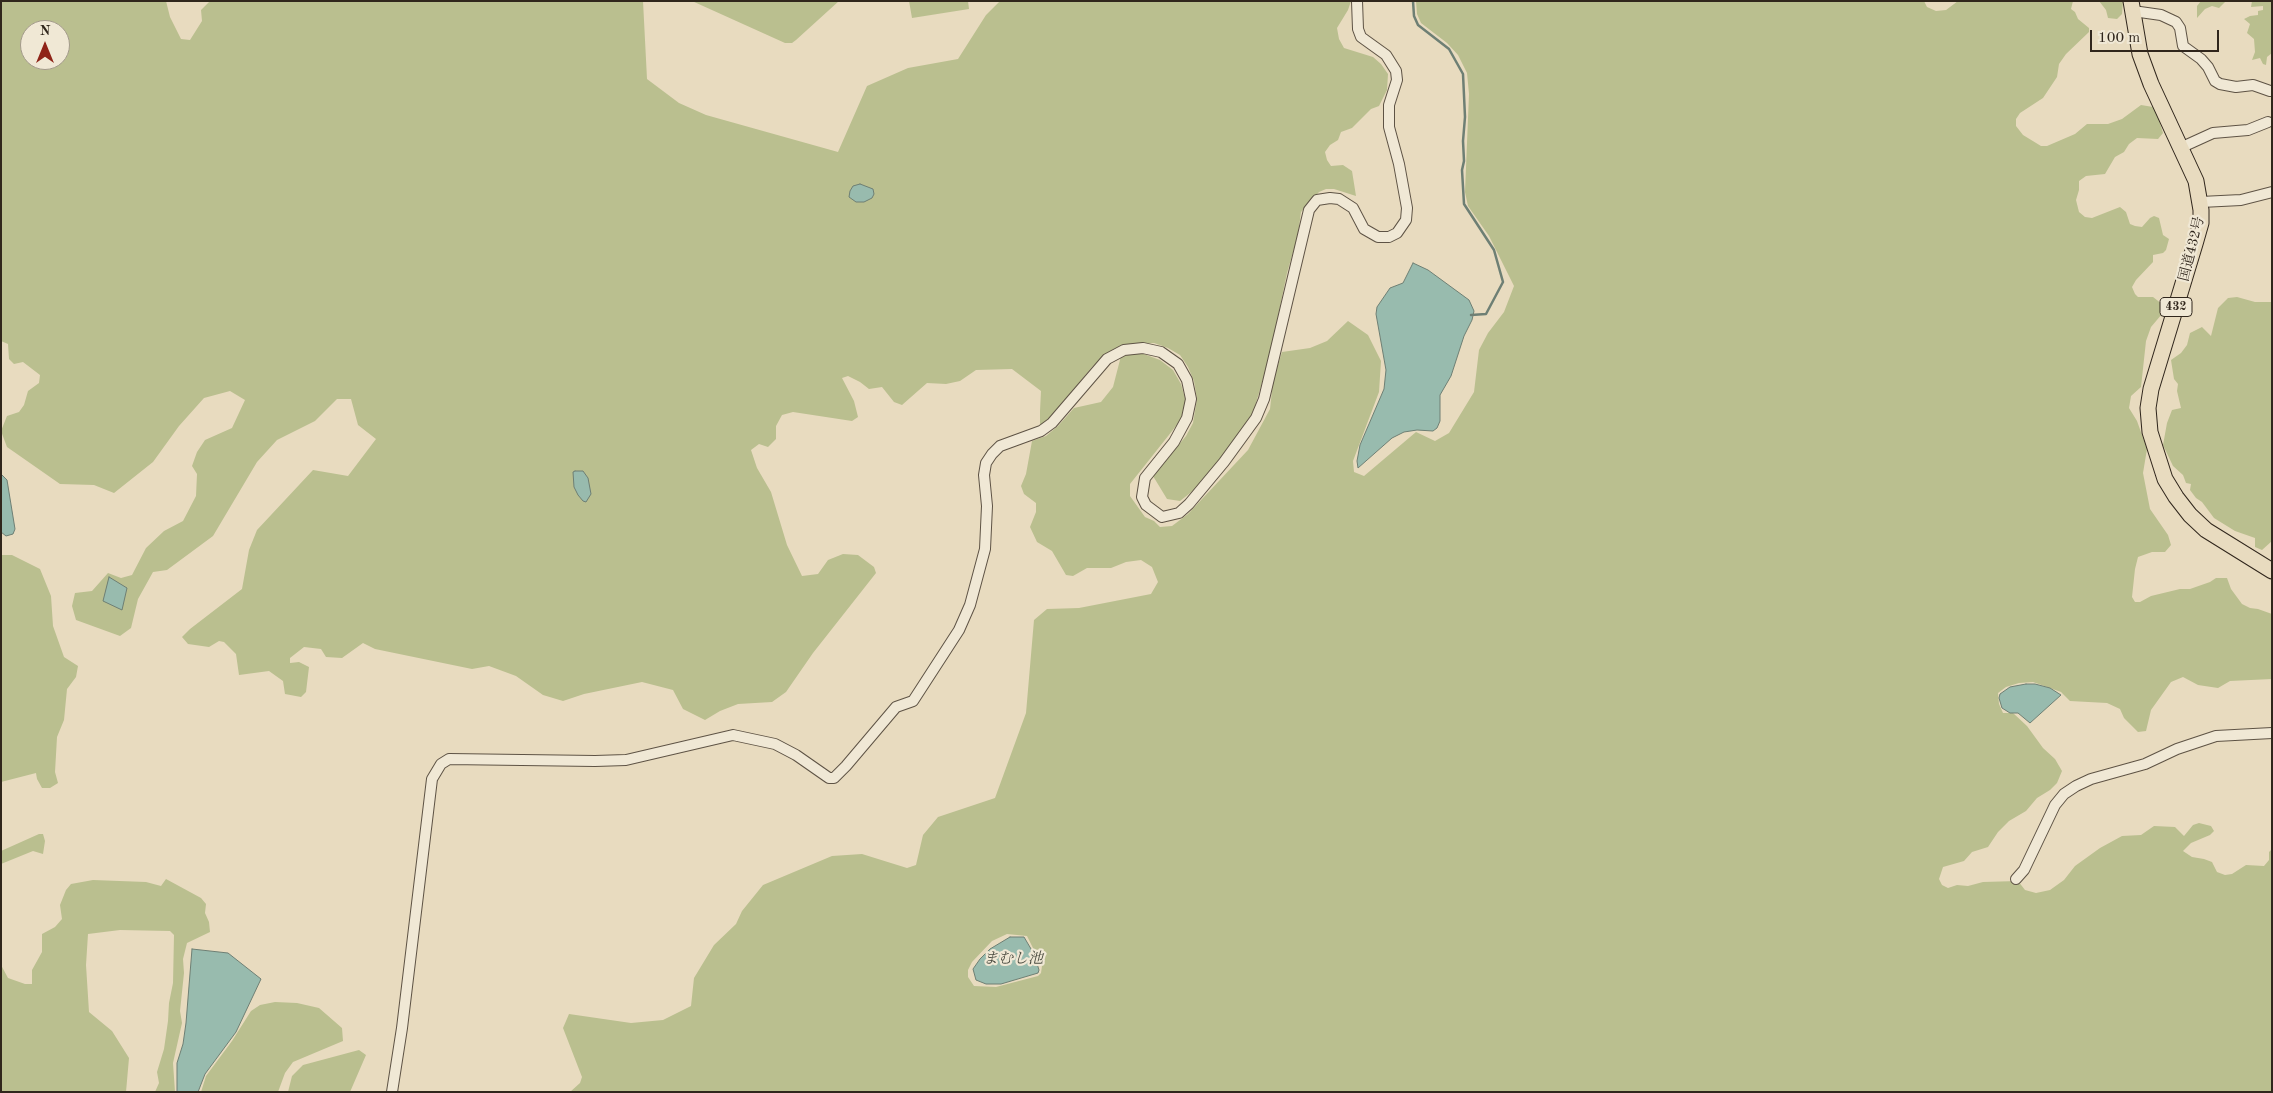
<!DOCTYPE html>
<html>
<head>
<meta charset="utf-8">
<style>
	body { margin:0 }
	#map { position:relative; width:2273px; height:1093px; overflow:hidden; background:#e8dbbf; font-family:"Old Standard TT",serif }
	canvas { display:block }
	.frame { position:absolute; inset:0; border:2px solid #30261c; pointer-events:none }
	.north { position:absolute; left:20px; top:20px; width:50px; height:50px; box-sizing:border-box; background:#f0e8d5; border:1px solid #a39a8b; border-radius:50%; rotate:0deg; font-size:14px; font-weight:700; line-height:20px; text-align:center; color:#30261c }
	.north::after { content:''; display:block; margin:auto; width:18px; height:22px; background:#8f2418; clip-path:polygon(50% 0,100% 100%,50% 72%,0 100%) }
	.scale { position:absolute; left:2090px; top:30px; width:129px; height:22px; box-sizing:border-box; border:2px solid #30261c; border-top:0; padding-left:6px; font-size:15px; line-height:18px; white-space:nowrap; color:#30261c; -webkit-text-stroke:4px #f0e8d5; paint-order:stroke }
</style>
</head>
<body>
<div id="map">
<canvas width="2273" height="1093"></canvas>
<div class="frame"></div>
<div class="north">N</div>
<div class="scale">100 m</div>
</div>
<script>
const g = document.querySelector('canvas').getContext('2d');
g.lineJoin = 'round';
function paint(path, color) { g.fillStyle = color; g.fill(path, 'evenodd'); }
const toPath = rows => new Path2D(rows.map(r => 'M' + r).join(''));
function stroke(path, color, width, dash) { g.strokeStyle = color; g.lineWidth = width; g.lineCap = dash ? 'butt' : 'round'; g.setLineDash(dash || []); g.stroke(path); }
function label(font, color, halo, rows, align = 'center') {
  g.font = font + ' "Old Standard TT","Noto Serif JP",serif'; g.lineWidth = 4.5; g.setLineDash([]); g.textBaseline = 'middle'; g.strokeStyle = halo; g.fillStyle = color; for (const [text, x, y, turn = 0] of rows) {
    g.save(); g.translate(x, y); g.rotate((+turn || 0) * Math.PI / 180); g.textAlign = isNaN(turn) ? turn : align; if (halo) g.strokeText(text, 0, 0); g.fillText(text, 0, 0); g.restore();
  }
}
const green = toPath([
	[1,1,166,1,170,17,181,39,190,40,202,21,201,10,210,1,643,1,647,79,679,103,706,115,838,152,867,86,908,68,958,59,986,15,1000,1,1351,1,1348,10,1337,28,1339,39,1344,48,1373,57,1381,64,1388,74,1387,90,1379,106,1371,109,1352,128,1341,132,1338,140,1330,145,1325,152,1327,160,1331,166,1343,165,1352,171,1356,196,1334,189,1326,189,1319,192,1301,212,1298,235,1287,273,1270,355,1254,410,1244,429,1229,448,1194,490,1180,501,1167,499,1153,476,1186,436,1193,423,1197,399,1194,381,1188,367,1180,355,1168,348,1154,343,1121,345,1107,353,1092,367,1050,418,1042,424,1040,424,1040,411,1041,391,1012,369,976,370,960,381,946,384,927,383,902,405,894,402,882,387,869,389,860,382,848,376,842,378,854,401,858,417,852,421,793,412,782,415,776,426,776,439,768,447,759,444,751,450,757,468,771,492,787,545,802,576,818,574,828,560,843,554,858,555,874,567,876,573,813,653,786,692,772,702,738,704,720,711,705,720,683,709,673,690,642,682,584,694,563,701,543,695,516,676,489,666,472,669,375,649,363,643,342,658,326,657,321,649,304,647,290,658,290,663,299,662,309,667,306,692,301,697,285,694,283,681,269,671,239,675,236,654,224,642,219,641,209,647,188,644,182,637,190,629,242,589,249,550,257,530,313,470,348,476,376,439,358,425,351,399,337,399,315,421,277,440,257,462,213,536,167,570,153,572,138,599,131,628,120,636,76,620,72,606,75,593,92,591,108,573,121,578,132,575,146,548,164,531,183,521,196,496,197,474,192,466,197,452,205,440,232,428,245,400,230,391,204,398,179,426,153,462,114,493,94,485,60,484,7,447,1,431,7,416,19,412,24,405,28,391,39,383,40,375,23,362,14,364,9,359,8,344,1,341],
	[30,30,60,30,60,60,30,60],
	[692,1,839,1,796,40,792,43,785,43],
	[909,1,968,1,969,9,912,18],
	[1416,1,1924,1,1927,7,1936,11,1946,10,1958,1,2073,1,2071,9,2075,12,2078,19,2089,28,2089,32,2066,54,2059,64,2057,77,2043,98,2020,113,2016,119,2016,126,2023,135,2041,146,2047,146,2075,134,2087,124,2108,124,2122,119,2141,105,2153,107,2158,117,2163,133,2158,139,2137,138,2129,144,2124,152,2115,157,2105,174,2086,176,2079,181,2079,190,2076,200,2079,212,2085,217,2092,218,2120,207,2126,212,2130,224,2135,226,2142,227,2150,218,2154,216,2159,218,2163,235,2169,239,2166,250,2163,253,2153,255,2153,262,2136,280,2132,287,2135,294,2138,297,2153,297,2162,304,2162,314,2151,327,2146,341,2141,387,2131,396,2129,408,2137,421,2147,449,2143,473,2150,509,2168,535,2171,545,2165,552,2152,552,2138,557,2135,569,2132,597,2135,602,2140,602,2151,596,2180,589,2190,589,2210,582,2216,578,2227,578,2231,589,2242,604,2250,608,2258,609,2272,614,2272,679,2230,681,2218,688,2198,685,2183,677,2171,682,2151,710,2146,731,2138,732,2124,718,2120,709,2107,703,2070,701,2061,692,2033,682,2019,683,2006,687,1998,693,1999,704,2003,713,2013,713,2027,726,2043,748,2055,759,2062,771,2057,783,2050,790,2037,798,2026,811,2009,821,1998,832,1988,847,1972,852,1964,861,1943,867,1939,879,1942,885,1948,888,1957,885,1968,886,1983,882,2018,881,2025,890,2036,893,2050,890,2064,880,2075,866,2100,848,2122,836,2141,835,2154,826,2175,827,2184,836,2193,825,2199,823,2211,826,2214,831,2210,835,2191,843,2183,851,2192,857,2204,859,2212,862,2217,872,2225,875,2232,874,2246,865,2264,866,2269,860,2269,852,2272,849,2272,1092,570,1092,580,1083,582,1077,563,1028,569,1014,631,1023,663,1020,691,1006,694,978,714,945,736,924,742,911,763,885,832,856,862,854,907,868,916,865,923,835,938,817,995,798,1026,713,1034,620,1047,609,1079,608,1151,594,1158,582,1152,567,1141,560,1126,562,1111,568,1087,568,1073,576,1066,575,1052,551,1037,542,1030,527,1036,512,1036,503,1024,494,1021,486,1026,474,1032,441,1046,436,1058,426,1074,408,1101,402,1113,387,1121,356,1141,353,1160,360,1173,370,1181,384,1186,402,1180,421,1130,484,1130,496,1145,517,1154,521,1160,527,1172,526,1188,514,1248,450,1270,409,1273,381,1282,352,1310,348,1327,341,1348,321,1368,335,1381,361,1379,392,1353,461,1354,472,1364,476,1416,432,1435,441,1449,433,1474,392,1479,350,1488,333,1504,312,1514,286,1489,236,1468,206,1465,192,1469,94,1467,73,1458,55,1447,43,1421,23,1417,14],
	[1007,934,1027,936,1042,966,1041,973,1038,976,996,987,974,986,968,977,968,970,972,962,992,941],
	[2099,1,2123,1,2122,14,2117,19,2108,18,2106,10],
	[2201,1,2226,1,2219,8,2212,6,2205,9,2197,18,2197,6],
	[2252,1,2272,1,2272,53,2267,57,2266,65,2263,64,2260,58,2252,60,2255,52,2254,39,2247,33,2250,24,2244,19,2250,16,2258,15,2258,11,2263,10,2263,6,2251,7],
	[2237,297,2255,302,2272,302,2272,541,2262,550,2255,547,2255,538,2235,531,2214,518,2202,502,2196,498,2190,490,2191,484,2186,483,2183,475,2173,466,2163,445,2167,423,2172,410,2181,408,2177,391,2178,384,2174,379,2171,360,2181,353,2187,345,2190,333,2202,327,2211,336,2218,308,2228,298],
	[1,555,12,555,40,569,51,596,53,626,64,657,78,666,76,677,67,689,64,720,57,737,55,772,58,783,50,788,42,788,37,779,36,773,1,782],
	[39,834,43,834,45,841,43,854,33,851,1,864,1,851],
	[166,879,201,898,206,904,205,913,209,922,210,932,187,943,183,959,184,973,180,1011,182,1023,173,1063,175,1092,155,1092,159,1083,157,1072,164,1049,168,1021,169,1003,173,983,174,935,170,931,120,930,88,934,86,965,89,1012,112,1031,129,1058,126,1092,1,1092,1,965,8,978,25,984,32,984,32,970,42,952,42,934,55,927,62,919,60,905,66,890,71,884,93,880,146,882,161,886],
	[275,1002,297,1003,319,1008,342,1028,343,1041,293,1062,285,1073,278,1092,201,1092,206,1076,232,1041,251,1011,260,1005],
	[359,1050,366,1055,350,1092,288,1092,292,1076,303,1065]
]);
const water = toPath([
	[860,184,873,189,874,194,872,198,864,202,856,202,849,197,850,191,853,186,860,184],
	[1413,263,1428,270,1469,300,1474,311,1472,320,1464,336,1451,376,1440,395,1440,421,1437,428,1433,431,1417,430,1404,432,1392,438,1358,468,1357,461,1360,445,1384,389,1386,370,1376,314,1377,307,1390,288,1403,283,1413,263],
	[575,471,583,471,588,478,591,494,586,502,583,501,578,495,574,487,573,472,575,471],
	[1,474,7,480,15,529,13,534,6,536,1,532,1,474],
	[109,577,127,588,122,610,103,601,109,577],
	[2026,684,2035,684,2050,688,2061,695,2030,723,2018,713,2010,713,2002,708,1999,698,2000,694,2010,687,2026,684],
	[1010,937,1024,937,1034,954,1039,970,1038,973,1001,984,986,984,976,980,973,969,980,959,990,949,1010,937],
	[192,949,228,953,261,979,236,1032,205,1074,198,1092,177,1092,177,1063,183,1044,186,1023,192,949]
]);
const stream = toPath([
	[1413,1,1414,16,1418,25,1449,49,1463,74,1465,117,1463,141,1464,161,1462,170,1464,204,1494,250,1503,282,1486,314,1471,315]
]);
const minor = toPath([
	[2133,11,2161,15,2176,22,2180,28,2183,46,2201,59,2208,67,2215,81,2220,84,2236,87,2253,85,2270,91],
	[2180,148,2213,133,2248,130,2268,122],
	[2201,202,2241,200,2272,192],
	[2016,879,2024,870,2055,805,2064,794,2076,786,2091,779,2145,764,2177,749,2216,736,2272,733],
	[392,1092,402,1028,432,779,441,764,449,759,595,761,626,760,733,735,775,744,796,755,829,778,834,778,846,766,896,707,913,701,959,630,970,605,985,549,987,506,984,475,986,463,992,454,1000,446,1041,431,1052,423,1107,359,1124,350,1143,348,1161,352,1178,364,1187,380,1191,399,1187,418,1174,442,1145,478,1142,497,1146,505,1162,517,1179,513,1189,504,1224,462,1256,418,1264,399,1309,210,1317,200,1330,198,1339,199,1353,208,1364,229,1378,237,1389,237,1397,233,1406,220,1407,208,1399,164,1389,127,1389,105,1397,80,1396,71,1386,55,1361,37,1358,29,1357,1]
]);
const highway = toPath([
	[2131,1,2140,54,2151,84,2196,181,2201,210,2201,223,2195,244,2151,389,2148,408,2150,432,2165,479,2176,497,2190,515,2206,530,2272,571]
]);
const shields = [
	[2176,307,32]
];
const shieldNames = [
	["432",2176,307]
];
const streetNames = [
	["国道432号",2192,249,-76]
];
const waterNames = [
	["まむし池",1013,959]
];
paint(green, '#babf8f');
paint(water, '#98bbae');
stroke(water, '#6e7f74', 1);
stroke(stream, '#6e7f74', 2.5);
stroke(minor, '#5e5345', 12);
stroke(highway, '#30261c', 17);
stroke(minor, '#f0e8d5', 10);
stroke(highway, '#e8dbbf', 15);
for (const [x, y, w] of shields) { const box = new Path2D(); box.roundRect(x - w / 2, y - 9.5, w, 19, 4); g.fillStyle = '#f0e8d5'; g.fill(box); stroke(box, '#30261c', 1); }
label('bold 12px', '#30261c', null, shieldNames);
label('14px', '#30261c', '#f0e8d5', streetNames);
label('italic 15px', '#4a4b40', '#f0e8d5', waterNames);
</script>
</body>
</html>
